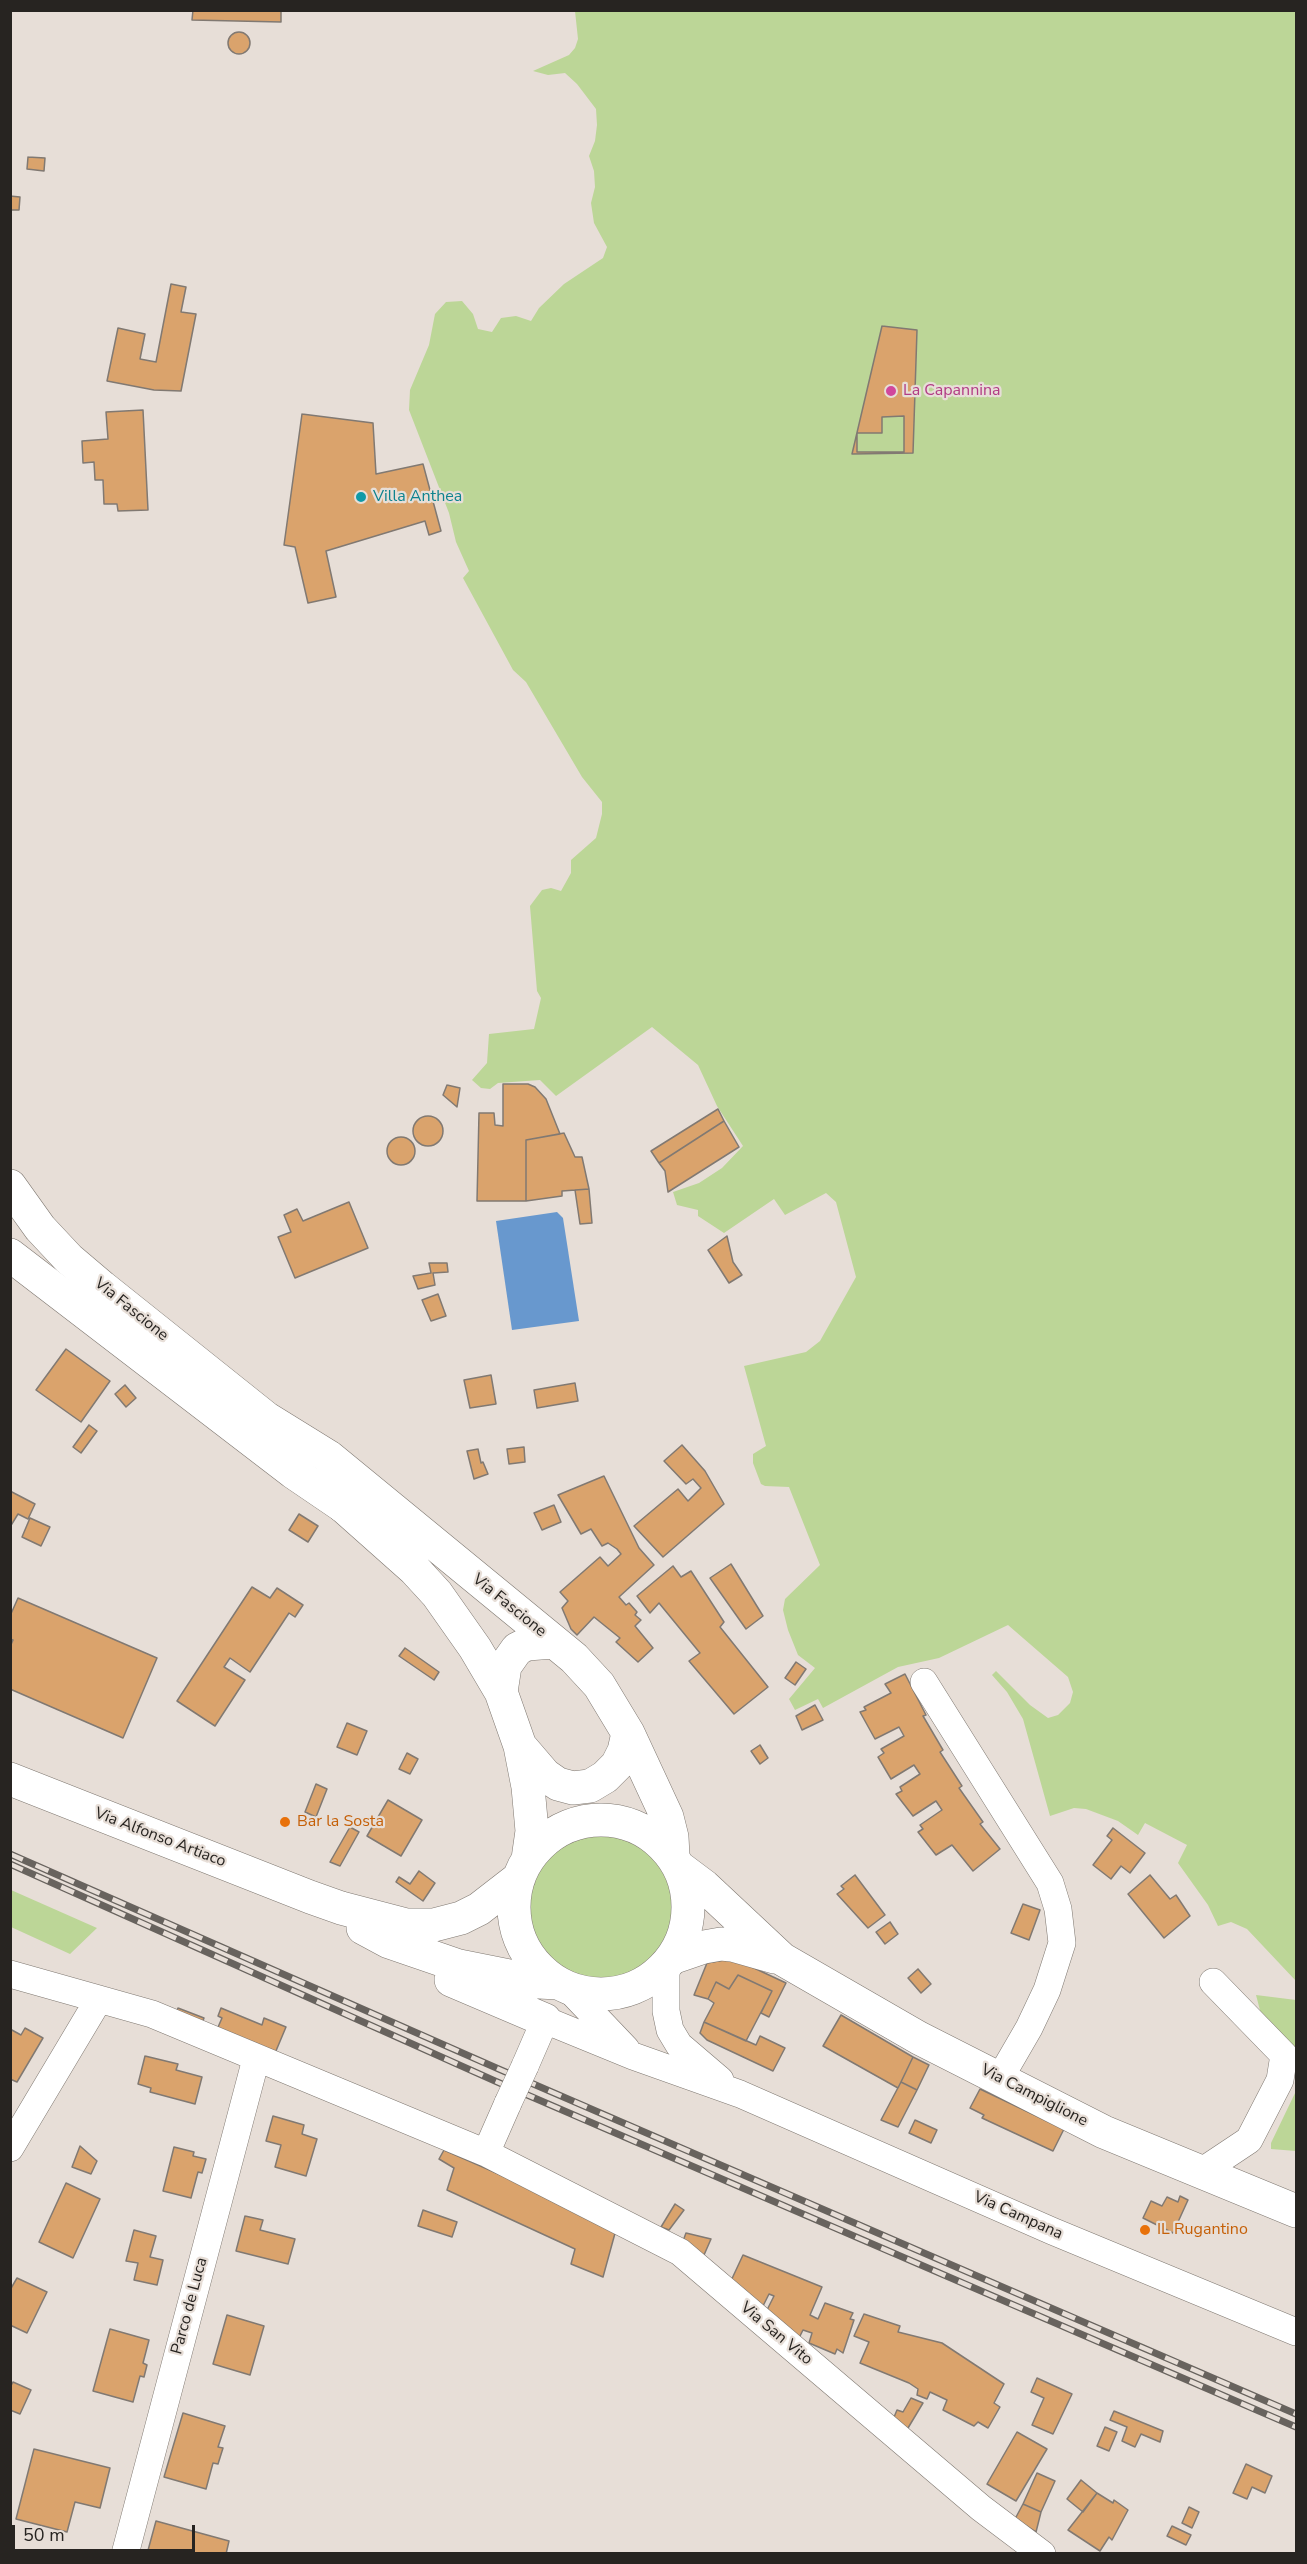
<!DOCTYPE html>
<html>
<head>
<meta charset="utf-8">
<style>
	body { margin:0 }
	#map { position:relative; width:1307px; height:2564px; overflow:hidden; background:#e7ded7; font-family:"Nunito Sans",sans-serif }
	canvas { display:block }
	.frame { position:absolute; inset:0; border:12px solid #272421; pointer-events:none }
	.scale { position:absolute; left:12px; top:2525px; width:183px; height:27px; box-sizing:border-box; border:3px solid #272421; border-top:0; padding-left:8px; font-size:18px; line-height:21px; white-space:nowrap; color:#272421; -webkit-text-stroke:4px #e7ded7; paint-order:stroke }
</style>
</head>
<body>
<div id="map">
<canvas width="1307" height="2564"></canvas>
<div class="frame"></div>
<div class="scale">50 m</div>
</div>
<script>
const g = document.querySelector('canvas').getContext('2d');
g.lineJoin = 'round';
function paint(path, color) { g.fillStyle = color; g.fill(path, 'evenodd'); }
const toPath = rows => new Path2D(rows.map(r => 'M' + r).join(''));
function stroke(path, color, width, dash) { g.strokeStyle = color; g.lineWidth = width; g.lineCap = dash ? 'butt' : 'round'; g.setLineDash(dash || []); g.stroke(path); }
function label(font, color, halo, rows, align = 'center') {
  g.font = font + ' "Nunito Sans",sans-serif'; g.lineWidth = 4.5; g.setLineDash([]); g.textBaseline = 'middle'; g.strokeStyle = halo; g.fillStyle = color; for (const [text, x, y, turn = 0] of rows) {
    g.save(); g.translate(x, y); g.rotate((+turn || 0) * Math.PI / 180); g.textAlign = isNaN(turn) ? turn : align; if (halo) g.strokeText(text, 0, 0); g.fillText(text, 0, 0); g.restore();
  }
}
const green = toPath([
	[575,11,1296,11,1296,1981,1247,1929,1231,1922,1218,1926,1208,1905,1178,1863,1187,1845,1145,1823,1138,1835,1118,1821,1086,1809,1074,1808,1050,1816,1023,1719,1007,1692,992,1675,996,1671,1030,1705,1048,1718,1058,1715,1070,1703,1073,1692,1068,1677,1008,1625,939,1658,898,1667,823,1708,818,1699,795,1710,789,1699,815,1668,798,1655,788,1630,783,1610,785,1599,820,1565,789,1487,765,1486,761,1484,753,1463,753,1454,766,1446,744,1366,806,1352,820,1341,856,1277,836,1202,826,1193,785,1215,774,1199,724,1233,698,1216,698,1210,677,1205,673,1192,699,1183,722,1168,743,1146,717,1106,698,1065,652,1027,556,1096,540,1080,498,1083,490,1089,481,1088,472,1080,487,1063,489,1034,534,1029,541,998,537,991,530,906,542,890,551,888,561,891,571,873,571,860,596,838,602,814,602,802,582,777,526,682,513,670,463,578,469,571,456,542,449,513,409,410,410,390,429,345,435,314,446,302,462,301,473,314,478,329,492,332,501,318,516,316,531,321,539,308,564,284,603,258,607,247,594,223,591,203,595,187,594,171,589,156,595,141,597,125,596,109,577,84,565,73,548,75,533,71,569,55,575,48,578,39],
	'528 1905a73 73 0 1 1 146 0a73 73 0 1 1-146 0Z',
	[11,1890,97,1928,70,1954,11,1927],
	[1256,1995,1296,2000,1296,2151,1271,2149,1271,2143,1296,2091,1296,2077,1291,2051,1262,2018]
]);
const water = toPath([
	[557,1212,563,1218,579,1321,512,1330,496,1221]
]);
const building = toPath([
	[193,10,281,10,281,22,192,20,193,10],
	'228 43a11 11 0 1 1 22 0a11 11 0 1 1-22 0Z',
	[28,157,45,158,44,171,27,169,28,157],
	[10,196,20,197,19,210,10,210,10,196],
	[171,284,186,287,181,312,196,314,181,391,154,390,107,381,118,328,145,334,140,359,156,362,171,284],
	[882,326,917,330,913,453,852,454,882,326],
	[143,410,148,510,118,511,117,504,104,504,103,480,95,480,94,462,83,463,82,441,108,439,106,412,143,410],
	[302,414,373,423,376,474,423,464,441,531,429,535,425,521,326,551,336,597,308,603,295,547,284,545,302,414],
	[904,416,904,452,857,452,857,433,882,433,882,417,904,416],
	[503,1084,528,1084,535,1087,546,1099,560,1134,526,1140,526,1201,477,1201,479,1113,494,1113,495,1125,503,1126,503,1084],
	[447,1085,460,1088,457,1107,443,1095,447,1085],
	[718,1109,724,1121,659,1163,651,1151,718,1109],
	'413 1131a15 15 0 1 1 30 0a15 15 0 1 1-30 0Z',
	[724,1121,739,1147,668,1192,665,1171,659,1163,724,1121],
	[564,1133,575,1157,582,1157,589,1189,562,1191,562,1196,526,1201,526,1140,564,1133],
	'387 1151a14 14 0 1 1 28 0a14 14 0 1 1-28 0Z',
	[589,1189,592,1223,580,1224,575,1190,589,1189],
	[349,1202,368,1248,295,1278,278,1237,291,1232,284,1215,297,1209,303,1221,349,1202],
	[727,1236,733,1262,742,1275,729,1283,708,1250,727,1236],
	[429,1263,447,1263,448,1272,433,1273,435,1285,418,1289,413,1276,431,1273,429,1263],
	[438,1294,446,1316,431,1321,422,1300,438,1294],
	[66,1349,110,1381,81,1422,36,1390,66,1349],
	[491,1375,496,1404,470,1408,464,1380,491,1375],
	[575,1383,578,1401,537,1408,534,1390,575,1383],
	[125,1385,136,1398,126,1407,115,1394,125,1385],
	[89,1425,97,1431,81,1453,73,1447,89,1425],
	[682,1445,705,1471,724,1504,663,1557,634,1526,678,1489,688,1501,701,1488,693,1479,686,1484,664,1461,682,1445],
	[524,1447,525,1462,509,1464,507,1449,524,1447],
	[478,1449,481,1463,483,1462,488,1474,474,1479,467,1451,478,1449],
	[604,1476,639,1548,654,1565,619,1597,626,1605,629,1603,637,1612,635,1615,641,1620,635,1626,653,1648,638,1662,616,1642,620,1638,594,1617,577,1635,571,1629,562,1608,568,1601,560,1592,600,1557,608,1566,621,1554,617,1549,608,1543,602,1546,591,1529,581,1534,558,1495,604,1476],
	[10,1491,35,1504,28,1519,18,1514,10,1527,10,1491],
	[554,1505,561,1522,542,1530,534,1513,554,1505],
	[299,1514,318,1526,308,1542,289,1530,299,1514],
	[30,1518,50,1527,41,1546,22,1537,30,1518],
	[731,1564,763,1616,746,1629,710,1578,731,1564],
	[673,1566,681,1577,691,1571,724,1622,720,1627,768,1687,734,1714,689,1661,700,1653,659,1603,650,1613,637,1596,673,1566],
	[252,1587,270,1598,277,1588,303,1605,295,1617,289,1613,250,1672,230,1658,224,1667,245,1680,215,1726,177,1701,252,1587],
	[18,1598,157,1658,123,1738,10,1689,10,1647,13,1640,10,1639,10,1616,18,1598],
	[405,1648,439,1672,434,1680,399,1656,405,1648],
	[796,1662,806,1669,795,1685,785,1678,796,1662],
	[905,1674,926,1715,923,1716,943,1750,940,1752,962,1786,959,1788,983,1822,980,1824,1000,1849,973,1871,952,1845,936,1855,918,1832,923,1829,920,1825,942,1810,936,1801,913,1816,896,1794,902,1791,900,1787,920,1774,914,1765,891,1779,878,1757,884,1753,881,1749,904,1736,899,1727,875,1739,860,1712,866,1710,864,1707,891,1693,885,1684,905,1674],
	[815,1705,823,1720,802,1730,796,1716,815,1705],
	[347,1723,367,1731,357,1755,337,1747,347,1723],
	[760,1745,768,1758,760,1764,751,1751,760,1745],
	[407,1753,418,1759,410,1774,399,1769,407,1753],
	[316,1784,327,1789,316,1817,305,1812,316,1784],
	[388,1800,422,1820,401,1856,367,1836,388,1800],
	[350,1827,359,1832,340,1866,330,1862,350,1827],
	[1113,1828,1145,1853,1130,1873,1121,1866,1111,1879,1093,1865,1112,1840,1107,1836,1113,1828],
	[419,1871,435,1883,423,1901,396,1882,399,1877,410,1884,419,1871],
	[855,1875,885,1915,868,1928,837,1894,844,1889,841,1886,855,1875],
	[1150,1875,1170,1899,1176,1895,1190,1916,1164,1938,1128,1894,1150,1875],
	[1023,1904,1040,1910,1029,1940,1011,1933,1023,1904],
	[890,1922,898,1934,885,1944,876,1932,890,1922],
	[724,1960,739,1961,786,1983,769,2017,761,2013,772,1991,738,1975,729,1989,716,1982,708,1999,694,1995,707,1963,724,1960],
	[918,1969,931,1984,921,1993,908,1978,918,1969],
	[738,1975,772,1991,746,2041,704,2022,714,2003,708,1999,716,1982,729,1989,738,1975],
	[178,2008,204,2018,201,2026,174,2017,178,2008],
	[221,2008,262,2025,264,2018,286,2027,273,2058,215,2034,222,2018,218,2016,221,2008],
	[841,2015,913,2057,898,2088,823,2046,841,2015],
	[704,2022,756,2045,760,2036,785,2048,773,2071,707,2040,700,2033,704,2022],
	[25,2028,43,2038,17,2082,10,2079,10,2029,21,2035,25,2028],
	[145,2056,178,2064,176,2070,202,2077,195,2104,150,2092,151,2088,138,2084,145,2056],
	[913,2057,929,2065,917,2090,901,2082,913,2057],
	[901,2082,917,2090,898,2127,881,2120,901,2082],
	[980,2089,1064,2129,1053,2151,982,2118,984,2115,970,2108,980,2089],
	[273,2116,304,2125,302,2134,317,2139,306,2176,275,2167,281,2145,266,2141,273,2116],
	[915,2120,937,2130,931,2143,909,2133,915,2120],
	[80,2146,97,2161,91,2174,72,2167,80,2146],
	[174,2147,194,2152,193,2156,206,2159,202,2173,198,2172,191,2198,163,2191,174,2147],
	[444,2150,617,2226,603,2277,571,2264,575,2249,447,2190,454,2168,439,2159,444,2150],
	[66,2183,100,2199,73,2258,39,2242,66,2183],
	[1180,2196,1188,2200,1173,2233,1143,2218,1151,2201,1162,2206,1167,2197,1178,2202,1180,2196],
	[675,2204,684,2210,669,2230,661,2227,675,2204],
	[423,2210,457,2222,452,2237,418,2226,423,2210],
	[245,2216,263,2220,260,2230,295,2239,288,2264,236,2251,245,2216],
	[134,2230,156,2236,150,2257,163,2260,157,2285,134,2280,138,2263,126,2261,134,2230],
	[686,2233,711,2239,704,2255,683,2241,686,2233],
	[743,2255,822,2287,810,2315,818,2319,825,2303,853,2313,850,2319,854,2320,843,2353,837,2349,835,2354,809,2343,812,2333,803,2330,799,2338,766,2312,774,2296,769,2294,762,2308,729,2285,743,2255],
	[17,2278,47,2292,27,2333,10,2325,10,2290,17,2278],
	[864,2314,900,2326,898,2332,942,2343,1004,2384,994,2403,1000,2407,988,2428,978,2422,974,2426,943,2410,947,2400,930,2392,927,2399,917,2395,918,2389,909,2383,860,2363,869,2342,854,2336,864,2314],
	[227,2315,264,2326,250,2375,213,2364,227,2315],
	[110,2329,149,2340,143,2363,147,2365,144,2377,140,2376,133,2402,93,2391,110,2329],
	[1037,2378,1072,2394,1053,2434,1032,2425,1044,2398,1031,2392,1037,2378],
	[13,2382,31,2390,20,2414,10,2410,10,2387,13,2382],
	[911,2398,923,2403,905,2433,892,2422,897,2410,903,2412,911,2398],
	[1114,2411,1163,2431,1160,2442,1141,2434,1135,2447,1122,2441,1127,2427,1110,2420,1114,2411],
	[183,2413,225,2426,218,2447,223,2448,218,2464,213,2463,206,2489,164,2477,183,2413],
	[1105,2427,1117,2432,1109,2451,1097,2446,1105,2427],
	[1017,2432,1047,2449,1016,2501,987,2484,1017,2432],
	[34,2449,110,2468,100,2508,75,2502,67,2532,16,2519,34,2449],
	[1246,2464,1272,2476,1265,2493,1252,2487,1247,2499,1233,2493,1246,2464],
	[1037,2473,1055,2481,1041,2512,1023,2504,1037,2473],
	[1081,2480,1097,2493,1083,2512,1067,2499,1081,2480],
	[1097,2493,1113,2503,1114,2500,1128,2510,1112,2540,1109,2537,1100,2551,1068,2530,1097,2493],
	[1023,2504,1041,2512,1036,2532,1015,2519,1023,2504],
	[1189,2507,1199,2512,1192,2528,1182,2523,1189,2507],
	[156,2521,229,2541,226,2554,147,2554,156,2521],
	[1172,2526,1191,2535,1186,2545,1167,2536,1172,2526]
]);
const minor = toPath([
	[924,1682,1050,1883,1058,1909,1062,1943,1047,1990,1029,2028,1000,2078],
	[666,1966,666,2011,670,2030,679,2045,720,2080],
	[10,1974,152,2014,486,2153,508,2103],
	[567,1987,626,2049],
	[525,2066,545,2020,633,2056,740,2094,1052,2231,1296,2332],
	[10,2148,99,1999],
	[486,2153,680,2252,981,2508,1042,2554],
	[1201,2172,1249,2140,1280,2080,1284,2055,1213,1982],
	[125,2554,256,2059]
]);
const major = toPath([
	[10,1186,40,1228,69,1259,102,1287,266,1418,329,1457,574,1658,599,1685,628,1733,667,1817,672,1837,673,1856],
	[325,1484,343,1506,415,1570,437,1594,475,1648,501,1692,520,1746,528,1787,532,1831,528,1859],
	[501,1692,505,1666,517,1649,527,1644,554,1642],
	[521,1747,545,1775,558,1784,573,1788,590,1786,605,1777,617,1765,624,1751,628,1733],
	[10,1779,310,1897,341,1908,406,1925,434,1925,461,1918,479,1909,519,1878],
	'514 1907a87 87 0 1 1 174 0a87 87 0 1 1-174 0Z',
	[680,1868,704,1886,782,1959,919,2038,1104,2132,1296,2211],
	[363,1928,389,1942,459,1966,539,1982,558,1983],
	[672,1958,704,1947,721,1944,732,1945,774,1957],
	[451,1980,545,2020]
]);
const highway = toPath([
	[10,1255,293,1472,343,1506]
]);
const rail = toPath([
	[10,1854,501,2070,1296,2414],
	[10,1864,495,2081,1296,2427]
]);
const minorBridge = toPath([
	[508,2103,525,2066]
]);
const markers = [
	[891,391,6,"#d1479c"],
	[361,497,6,"#0f9aa8"],
	[285,1822,6,"#e8710a"],
	[1145,2230,6,"#e8710a"]
];
const hotelNames = [
	["La Capannina",903,391]
];
const cultureNames = [
	["Villa Anthea",373,497]
];
const streetNames = [
	["Via Fascione",131,1310,39],
	["Via Fascione",509,1606,39],
	["Via Alfonso Artiaco",160,1838,21],
	["Via Campiglione",1034,2096,27],
	["Via Campana",1018,2216,24],
	["Parco de Luca",190,2306,-75],
	["Via San Vito",776,2334,40]
];
const foodNames = [
	["Bar la Sosta",297,1822],
	["IL Rugantino",1157,2230]
];
paint(green, '#bcd697');
paint(water, '#6898ce');
paint(building, '#daa36c');
stroke(building, '#817972', 1.5);
stroke(minor, '#7f7871', 28);
stroke(major, '#7f7871', 34);
stroke(highway, '#7f7871', 34);
stroke(minor, '#fff', 27);
stroke(major, '#fff', 33);
stroke(highway, '#fff', 33);
stroke(rail, '#68635e', 7);
stroke(rail, '#e7ded7', 4.5, [14]);
stroke(minorBridge, '#7f7871', 28, []);
stroke(minorBridge, '#fff', 27);
for (const [x, y, r, color] of markers) { const dot = new Path2D(); dot.arc(x, y, r, 0, 2 * Math.PI); g.fillStyle = color; g.fill(dot); stroke(dot, '#e7ded7', 2); }
label('16px', '#b23c85', '#e7ded7', hotelNames, 'left');
label('16px', '#0d838f', '#e7ded7', cultureNames, 'left');
label('16px', '#272421', '#e7ded7', streetNames);
label('16px', '#c56008', '#e7ded7', foodNames, 'left');
</script>
</body>
</html>
